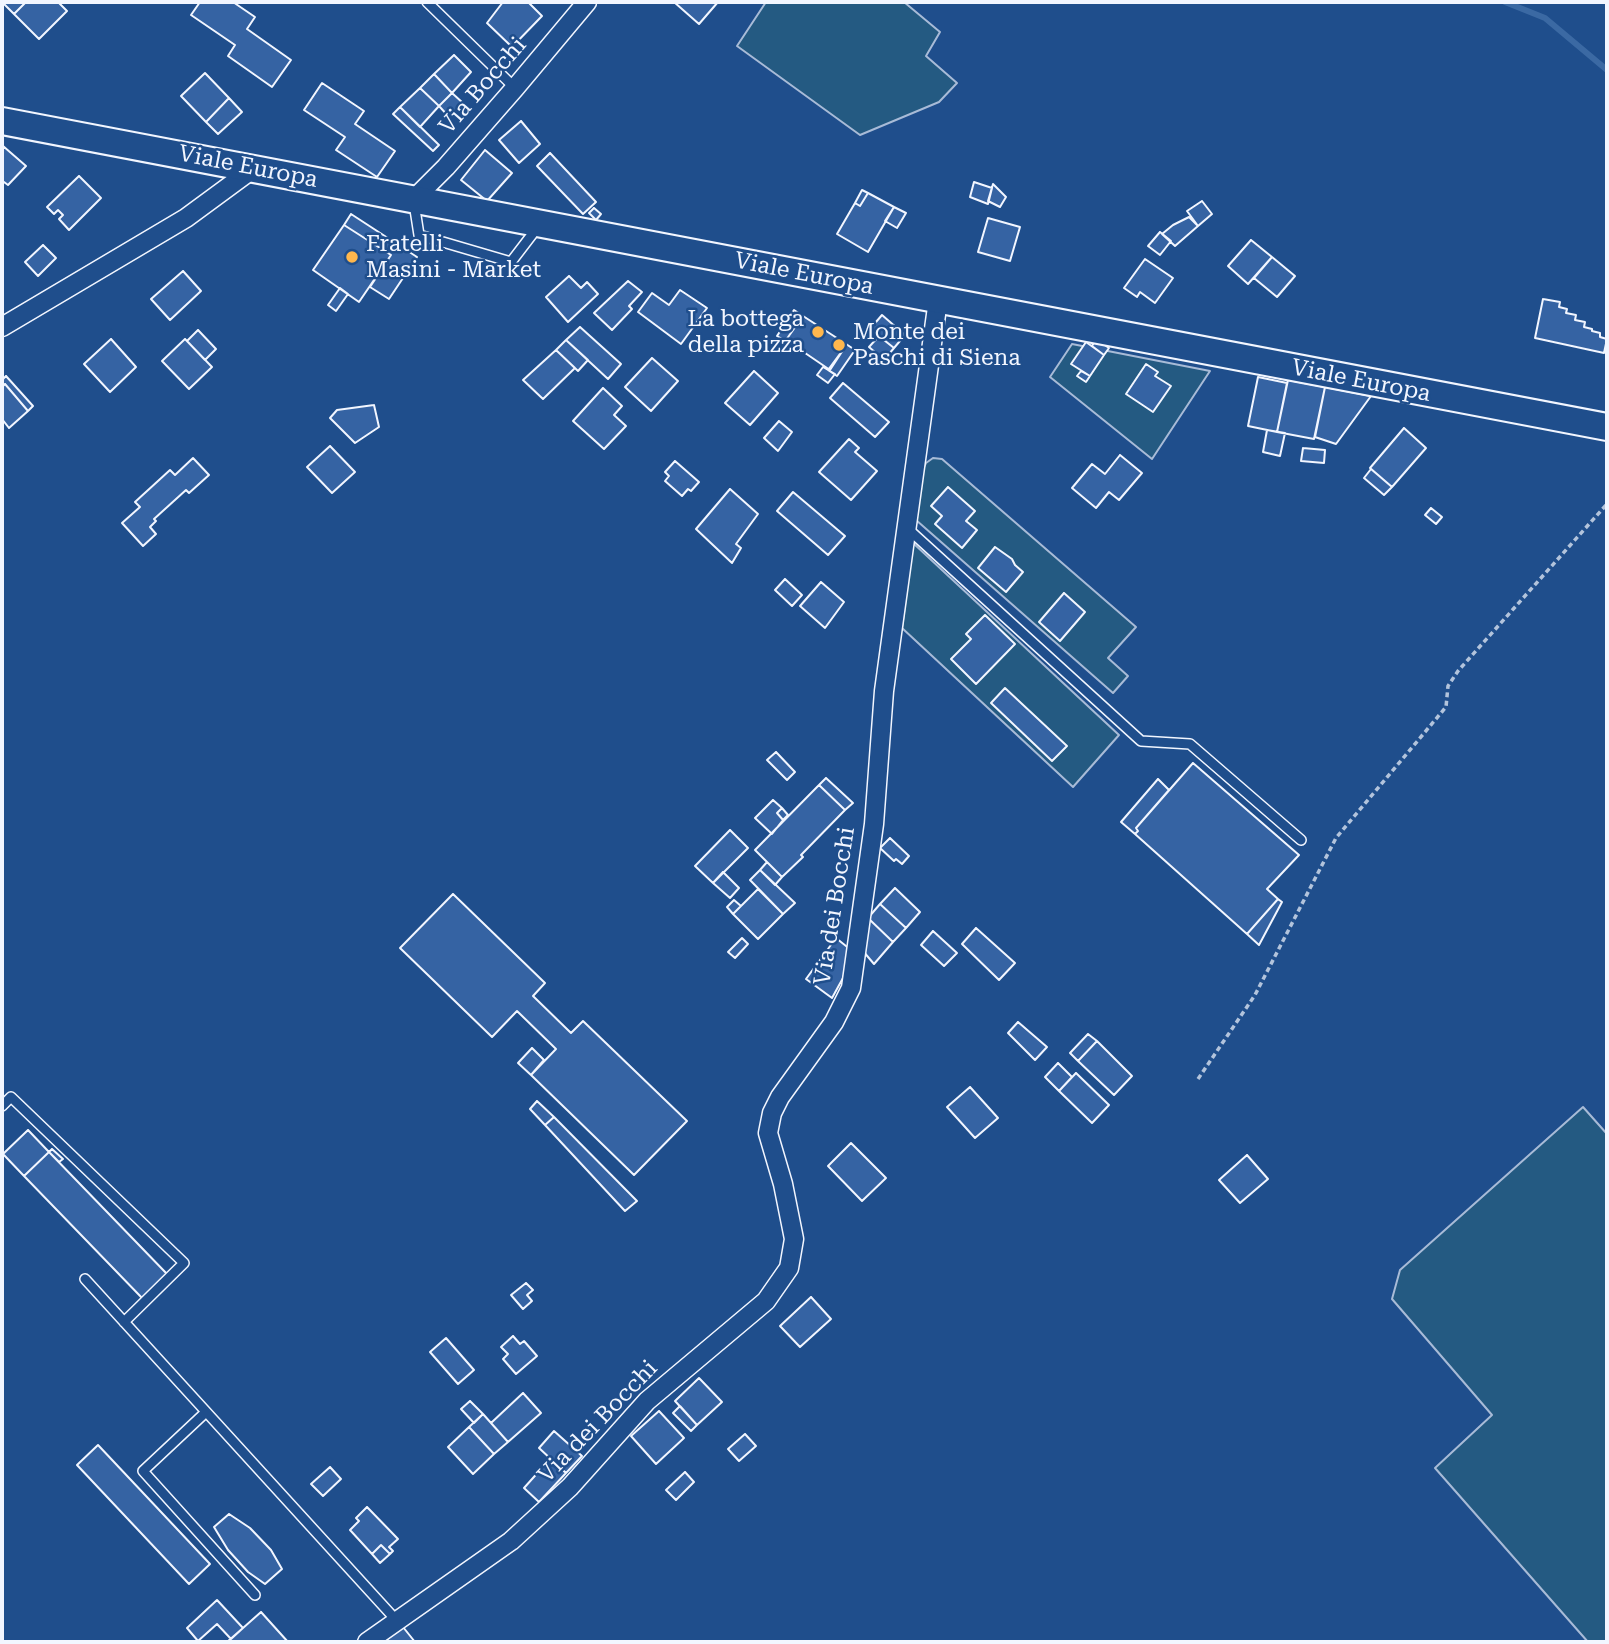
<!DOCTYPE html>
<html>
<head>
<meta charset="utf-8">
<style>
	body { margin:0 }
	#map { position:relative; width:1609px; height:1644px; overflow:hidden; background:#1f4e8c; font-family:"Roboto Serif",serif }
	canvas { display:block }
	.frame { position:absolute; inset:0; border:4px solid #f2f6ff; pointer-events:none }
</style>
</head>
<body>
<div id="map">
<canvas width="1609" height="1644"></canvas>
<div class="frame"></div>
</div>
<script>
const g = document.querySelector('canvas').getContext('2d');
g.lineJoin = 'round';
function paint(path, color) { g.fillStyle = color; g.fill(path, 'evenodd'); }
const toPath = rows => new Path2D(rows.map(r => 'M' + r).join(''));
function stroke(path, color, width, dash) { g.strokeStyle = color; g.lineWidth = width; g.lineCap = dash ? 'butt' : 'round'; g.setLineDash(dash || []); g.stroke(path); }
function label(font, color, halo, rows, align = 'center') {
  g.font = font + ' "Roboto Serif",serif'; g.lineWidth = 5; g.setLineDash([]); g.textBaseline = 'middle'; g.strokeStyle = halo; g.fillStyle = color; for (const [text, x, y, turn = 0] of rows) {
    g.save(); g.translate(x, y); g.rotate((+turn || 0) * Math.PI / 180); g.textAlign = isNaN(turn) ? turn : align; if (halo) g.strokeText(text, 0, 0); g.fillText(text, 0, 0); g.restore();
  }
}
const green = toPath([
	[766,2,904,2,940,32,926,56,957,83,939,102,860,135,737,46,766,2],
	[1072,344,1210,371,1152,459,1050,377,1072,344],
	[933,458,942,459,1136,627,1108,658,1128,676,1113,693,916,520,922,471,926,463,933,458],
	[913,543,1119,735,1073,787,902,628,913,543],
	[1583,1107,1607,1134,1607,1642,1588,1642,1435,1468,1492,1415,1392,1299,1400,1270,1583,1107]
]);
const stream = toPath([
	[1505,2,1545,18,1607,70]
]);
const building = toPath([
	[2,2,26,2,14,14,2,2],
	[26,2,58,2,67,11,39,39,14,14,26,2],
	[200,2,233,2,255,17,247,29,291,60,272,87,228,56,235,45,191,15,200,2],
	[503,2,528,2,542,16,512,47,487,23,503,2],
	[674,2,718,2,699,24,674,2],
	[454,55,471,72,452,93,434,74,454,55],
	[205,73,229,98,206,122,181,96,205,73],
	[434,74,452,93,439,106,420,88,434,74],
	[322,83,364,111,355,124,395,151,377,177,336,150,345,137,304,110,322,83],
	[420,88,439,106,420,127,400,107,420,88],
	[452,93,464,104,450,118,439,106,452,93],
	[229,98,242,112,218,134,206,122,229,98],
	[400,107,439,145,433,151,393,114,400,107],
	[521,121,540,144,519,163,499,140,521,121],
	[3,146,26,166,8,185,4,182,2,185,3,146],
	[485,150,512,173,487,201,461,180,485,150],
	[550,153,596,202,583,214,537,166,550,153],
	[79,176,101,198,69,230,59,219,63,215,58,210,54,214,47,207,79,176],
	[974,182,992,188,988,204,970,197,974,182],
	[993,184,1006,197,1000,207,988,201,993,184],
	[862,190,868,193,860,206,855,203,862,190],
	[868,193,894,207,868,252,837,234,855,203,860,206,868,193],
	[1202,201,1212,214,1198,226,1187,211,1202,201],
	[894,207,906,213,897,228,885,221,894,207],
	[594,208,601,214,596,220,589,213,594,208],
	[351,214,417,257,389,299,370,287,391,255,344,225,351,214],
	[1189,217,1198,226,1175,246,1162,234,1173,225,1189,217],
	[988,218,1020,227,1010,261,978,252,988,218],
	[344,225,391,255,359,302,313,270,344,225],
	[1160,232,1171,241,1160,255,1148,246,1160,232],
	[1251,240,1272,257,1248,284,1228,266,1251,240],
	[43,245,56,258,38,276,25,262,43,245],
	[1272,257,1295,276,1277,297,1254,278,1272,257],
	[1145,259,1173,278,1155,303,1140,292,1137,297,1124,288,1145,259],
	[183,271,201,291,170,320,151,299,183,271],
	[569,276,581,288,587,282,598,294,568,322,546,297,569,276],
	[628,281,642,292,629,306,632,309,612,330,594,313,628,281],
	[340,288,348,294,336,311,328,305,340,288],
	[680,290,707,308,681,344,638,312,652,293,669,305,680,290],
	[1543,299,1560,302,1559,307,1567,309,1566,313,1576,315,1575,320,1585,322,1584,327,1592,329,1592,331,1600,333,1600,337,1607,339,1604,353,1535,338,1543,299],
	[794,310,803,316,786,340,787,342,777,336,794,310],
	[882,315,905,335,894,348,870,329,882,315],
	[803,316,843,342,845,347,830,370,786,340,803,316],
	[580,327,621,364,608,379,566,340,580,327],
	[198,330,216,349,205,360,187,341,198,330],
	[879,336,894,348,884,360,869,347,879,336],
	[111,339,136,367,110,392,84,364,111,339],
	[185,339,212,367,189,389,162,361,185,339],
	[1096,339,1109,348,1104,355,1092,346,1096,339],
	[566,340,588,360,578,371,556,350,566,340],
	[843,342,855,350,837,376,828,370,845,347,843,342],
	[1086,342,1104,355,1090,376,1071,364,1086,342],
	[556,350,575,368,543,399,523,380,556,350],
	[652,358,678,381,651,411,625,387,652,358],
	[1146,364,1158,372,1155,376,1171,386,1153,412,1126,394,1146,364],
	[823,367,835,374,828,383,817,375,823,367],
	[754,371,778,393,750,425,725,403,754,371],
	[1081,371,1090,376,1086,382,1077,376,1081,371],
	[6,376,33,406,28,411,5,384,2,387,2,380,6,376],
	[1258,377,1287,383,1277,432,1248,426,1258,377],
	[1288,380,1325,387,1314,439,1277,432,1288,380],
	[843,383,889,422,875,437,830,398,843,383],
	[5,384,28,411,9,428,2,419,2,387,5,384],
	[1325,387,1371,396,1336,444,1315,437,1325,387],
	[603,388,622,406,614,415,626,426,604,449,573,421,603,388],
	[374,405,379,427,355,443,330,418,337,410,374,405],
	[779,421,792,432,778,451,764,438,779,421],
	[1404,428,1426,448,1392,487,1370,468,1404,428],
	[1267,430,1285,433,1280,456,1263,452,1267,430],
	[849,439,859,448,855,452,877,471,851,500,819,472,849,439],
	[330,446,355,472,332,493,307,467,330,446],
	[1303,448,1325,450,1324,463,1301,461,1303,448],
	[1120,455,1142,473,1119,500,1109,492,1096,508,1072,488,1092,464,1105,474,1120,455],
	[193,458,209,475,189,493,186,490,154,519,156,521,150,527,156,534,143,546,122,523,140,507,135,502,170,470,175,475,193,458],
	[675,461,699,482,691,491,688,489,682,496,665,481,669,476,665,472,675,461],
	[1371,469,1392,487,1384,495,1364,478,1371,469],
	[948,487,975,511,966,521,977,530,962,548,935,524,942,516,931,506,948,487],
	[730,489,758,514,736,544,741,548,732,563,696,529,730,489],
	[793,492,845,536,828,555,777,511,793,492],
	[1431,508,1442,517,1436,524,1425,515,1431,508],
	[995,547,1012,559,1015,565,1023,572,1006,592,978,568,995,547],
	[785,579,802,595,792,606,775,590,785,579],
	[821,582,844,602,825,628,800,606,821,582],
	[1064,593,1085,612,1060,641,1039,622,1064,593],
	[985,615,1015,644,976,684,951,659,971,639,966,634,985,615],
	[1005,688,1067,746,1052,761,991,703,1005,688],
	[776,752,795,772,787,780,767,760,776,752],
	[1193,763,1299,855,1267,889,1278,899,1247,934,1135,834,1138,831,1136,828,1193,763],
	[826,778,853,803,845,810,819,785,826,778],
	[1158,779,1169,790,1136,828,1138,831,1135,834,1121,822,1158,779],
	[819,785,845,810,801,855,803,857,782,877,755,850,819,785],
	[773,800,782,808,777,813,783,820,772,834,755,818,773,800],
	[782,808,788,815,783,820,777,813,782,808],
	[730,830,748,848,713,883,695,866,730,830],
	[890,838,909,856,902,864,896,859,894,861,880,848,890,838],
	[767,862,782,877,775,885,760,870,767,862],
	[760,870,795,903,783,914,750,880,760,870],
	[723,872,739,888,730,898,713,883,723,872],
	[895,888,920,912,906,928,880,904,895,888],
	[758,889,783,914,758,939,733,914,758,889],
	[453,894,545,983,533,996,571,1033,583,1021,687,1121,634,1175,531,1075,556,1049,517,1011,492,1037,400,948,453,894],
	[1278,899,1282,902,1259,945,1247,934,1278,899],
	[734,900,741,906,733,914,727,907,734,900],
	[880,904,906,928,893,942,868,918,880,904],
	[868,918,893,942,874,964,863,951,868,918],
	[976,928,1015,963,999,980,962,944,976,928],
	[933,931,957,953,944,966,921,945,933,931],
	[742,938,748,944,735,958,728,952,742,938],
	[836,938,851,950,843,978,832,998,806,979,836,938],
	[1018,1022,1047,1047,1035,1060,1008,1033,1018,1022],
	[1088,1034,1097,1041,1078,1061,1070,1053,1088,1034],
	[1097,1041,1132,1076,1114,1095,1078,1061,1097,1041],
	[532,1048,544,1060,531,1075,518,1063,532,1048],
	[1058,1063,1072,1077,1059,1091,1045,1077,1058,1063],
	[1076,1073,1109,1105,1092,1123,1059,1091,1076,1073],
	[970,1087,998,1118,975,1138,947,1107,970,1087],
	[537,1101,554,1117,545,1125,530,1109,537,1101],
	[554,1117,637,1201,625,1211,545,1125,554,1117],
	[28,1130,49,1152,24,1176,3,1154,28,1130],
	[851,1143,886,1178,862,1201,828,1166,851,1143],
	[52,1149,63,1159,59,1162,49,1152,52,1149],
	[49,1152,168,1275,143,1299,24,1176,49,1152],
	[1247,1155,1268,1179,1240,1203,1219,1180,1247,1155],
	[526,1283,533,1290,527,1295,532,1301,523,1309,511,1295,526,1283],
	[811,1297,831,1319,800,1347,780,1326,811,1297],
	[513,1336,520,1344,524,1341,537,1356,516,1374,503,1359,508,1354,501,1347,513,1336],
	[446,1338,474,1370,458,1384,430,1352,446,1338],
	[699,1378,722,1402,697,1425,675,1401,699,1378],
	[523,1393,541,1413,508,1442,491,1423,523,1393],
	[470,1401,483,1414,474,1423,461,1409,470,1401],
	[680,1406,697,1425,691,1431,673,1413,680,1406],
	[659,1411,684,1438,656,1464,631,1436,659,1411],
	[483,1414,508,1442,494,1454,469,1427,483,1414],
	[469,1427,494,1454,473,1474,448,1447,469,1427],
	[554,1431,582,1456,566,1473,539,1448,554,1431],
	[745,1434,756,1446,739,1461,728,1449,745,1434],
	[98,1445,210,1564,189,1584,77,1465,98,1445],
	[550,1459,566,1473,539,1502,524,1488,550,1459],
	[330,1467,341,1479,323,1496,311,1484,330,1467],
	[685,1472,694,1482,676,1500,666,1490,685,1472],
	[367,1507,398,1539,389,1547,393,1551,390,1554,381,1545,372,1554,350,1530,359,1521,356,1518,367,1507],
	[229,1514,250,1528,271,1550,282,1569,265,1584,248,1572,228,1550,214,1527,229,1514],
	[381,1545,390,1554,380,1563,372,1554,381,1545],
	[217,1600,243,1628,231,1639,217,1624,198,1641,187,1628,217,1600],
	[261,1612,288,1642,227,1642,243,1628,261,1612],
	[403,1627,415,1642,383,1642,386,1640,403,1627]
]);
const path = toPath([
	[1198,1079,1255,995,1336,838,1446,707,1448,686,1458,671,1607,504]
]);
const service = toPath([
	[427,2,515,88],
	[414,203,419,235,511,262,537,228],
	[907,528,1141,741,1190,744,1301,840],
	[2,1106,11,1097,184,1263,124,1322],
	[85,1279,397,1621],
	[206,1412,143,1471,255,1595]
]);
const minor = toPath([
	[414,199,446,167,515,88,587,2],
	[2,327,186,218,254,168],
	[367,1642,511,1541,570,1487,647,1401,766,1301,789,1268,794,1239,783,1184,768,1133,772,1113,780,1097,834,1022,851,988,874,824,884,691,938,300]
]);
const secondary = toPath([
	[2,121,1607,427]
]);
const markers = [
	[352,257,7,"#ffb74d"],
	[818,332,7,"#ffb74d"],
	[839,345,7,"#ffb74d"]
];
const streetNames = [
	["Via Bocchi",483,86,-49],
	["Viale Europa",248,167,11],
	["Viale Europa",804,274,11],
	["Viale Europa",1361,381,11],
	["Via dei Bocchi",835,906,-81],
	["Via dei Bocchi",598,1422,-46]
];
const poiNames = [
	["Fratelli",366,244],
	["Masini - Market",366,270],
	["La bottega",804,319,"right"],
	["della pizza",804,345,"right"],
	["Monte dei",853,332],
	["Paschi di Siena",853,358]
];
paint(green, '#245a82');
stroke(green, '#a8bbd7', 2);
stroke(stream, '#3b69a3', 6);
paint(building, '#3563a3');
stroke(building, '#f2f6ff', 2);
stroke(service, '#f2f6ff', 12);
stroke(minor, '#f2f6ff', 21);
stroke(secondary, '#f2f6ff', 30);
stroke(path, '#b3c4dc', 3.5, [5, 3.5]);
stroke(service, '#1f4e8c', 9);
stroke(minor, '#1f4e8c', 18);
stroke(secondary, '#1f4e8c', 26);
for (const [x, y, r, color] of markers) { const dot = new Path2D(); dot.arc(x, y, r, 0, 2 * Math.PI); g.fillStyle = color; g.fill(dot); stroke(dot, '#1f4e8c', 2.5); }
label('23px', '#f2f6ff', '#1f4e8c', streetNames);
label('23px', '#f2f6ff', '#1f4e8c', poiNames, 'left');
</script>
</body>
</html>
